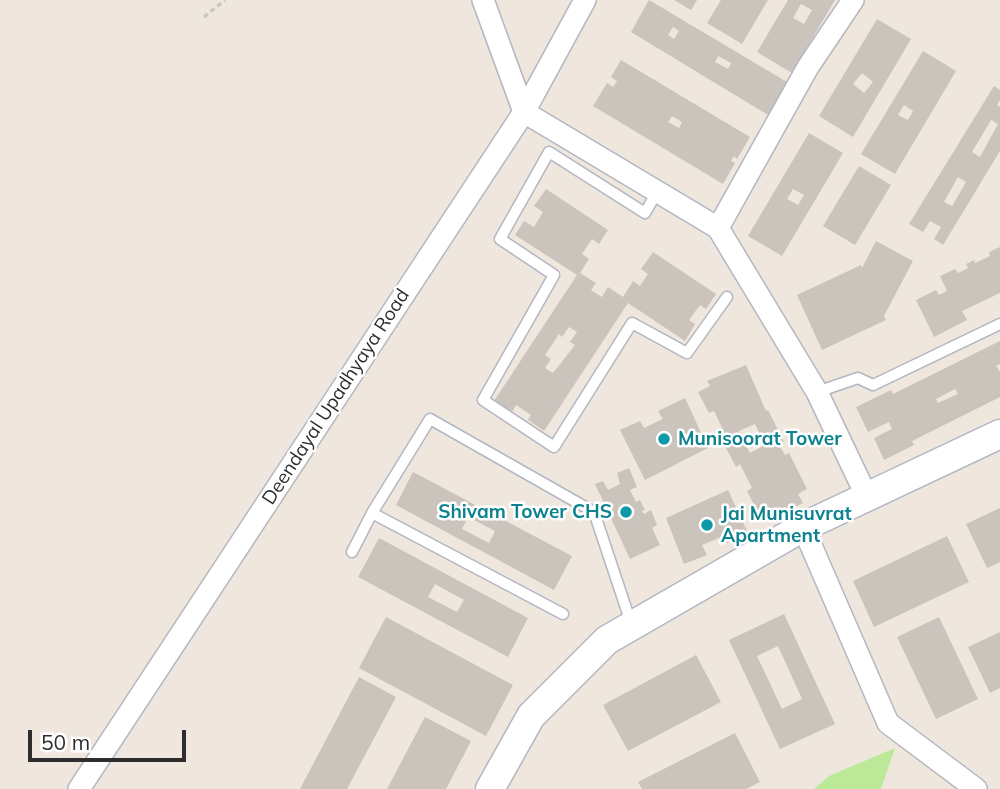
<!DOCTYPE html>
<html>
<head>
<meta charset="utf-8">
<style>
	body { margin:0 }
	#map { position:relative; width:1000px; height:789px; overflow:hidden; background:#efe6de; font-family:Mulish,sans-serif }
	canvas { display:block }
	.scale { position:absolute; left:28px; top:730px; width:158px; height:32px; box-sizing:border-box; border:4px solid #2d2d2d; border-top:0; padding-left:9px; font-size:21px; line-height:24px; white-space:nowrap; color:#2d2d2d; -webkit-text-stroke:5px #fff; paint-order:stroke }
</style>
</head>
<body>
<div id="map">
<canvas width="1000" height="789"></canvas>
<div class="scale">50 m</div>
</div>
<script>
const g = document.querySelector('canvas').getContext('2d');
g.lineJoin = 'round';
function paint(path, color) { g.fillStyle = color; g.fill(path, 'evenodd'); }
const toPath = rows => new Path2D(rows.map(r => 'M' + r).join(''));
function stroke(path, color, width, dash) { g.strokeStyle = color; g.lineWidth = width; g.lineCap = dash ? 'butt' : 'round'; g.setLineDash(dash || []); g.stroke(path); }
function label(font, color, halo, rows, align = 'center') {
  g.font = font + ' Mulish,sans-serif'; g.lineWidth = 5; g.setLineDash([]); g.textBaseline = 'middle'; g.strokeStyle = halo; g.fillStyle = color; for (const [text, x, y, turn = 0] of rows) {
    g.save(); g.translate(x, y); g.rotate((+turn || 0) * Math.PI / 180); g.textAlign = isNaN(turn) ? turn : align; if (halo) g.strokeText(text, 0, 0); g.fillText(text, 0, 0); g.restore();
  }
}
const green = toPath([
	[895,748,881,789,814,789,829,776]
]);
const building = toPath([
	[649,0,787,82,768,115,631,32],
	[673,27,679,31,674,39,668,35],
	[718,56,731,63,728,69,715,62],
	[674,0,697,0,691,10],
	[721,0,768,0,742,44,707,23],
	[788,0,835,0,792,73,757,52],
	[801,4,812,10,804,24,793,18],
	[877,19,911,39,853,137,819,116],
	[862,73,873,82,864,93,853,84],
	[923,51,956,71,895,174,861,154],
	[904,105,913,111,908,120,898,115],
	[621,60,750,137,737,159,734,156,731,161,735,163,723,184,593,106,607,83,613,87,617,81,611,77],
	[672,116,682,122,679,128,668,122],
	[994,86,1000,90,1000,100,997,105,1000,107,1000,151,943,245,934,239,941,227,930,221,923,232,909,224],
	[991,120,998,124,980,157,972,152],
	[958,177,966,182,952,206,944,202],
	[809,133,843,153,782,256,748,236],
	[793,189,804,195,798,205,787,199],
	[859,166,891,185,855,245,823,226],
	[546,189,608,230,599,244,592,239,582,254,589,259,580,273,596,283,591,290,602,297,608,287,623,297,633,281,640,286,648,274,641,269,653,252,716,294,706,309,700,305,689,320,695,324,685,341,628,303,544,431,528,420,531,415,516,405,512,412,494,401,577,275,515,235,524,221,534,227,543,212,534,206],
	[569,327,577,332,570,342,575,345,553,373,545,368,551,359,545,355,559,334,562,337],
	[876,241,913,261,884,316,886,320,822,350,797,295,861,265,862,268],
	[1000,247,1000,293,962,311,967,320,934,337,916,300,936,290,939,295,947,291,940,276,955,269,958,273,968,268,966,264,974,260,975,263,990,256,989,252],
	[1000,341,1000,364,996,366,1000,372,1000,397,912,441,914,445,884,460,874,438,892,429,889,422,868,432,856,407,891,390,893,394],
	[955,389,958,394,938,403,936,399],
	[746,365,766,411,768,410,784,442,779,445,785,455,789,453,807,489,798,494,803,503,772,518,768,509,758,513,747,491,752,488,740,464,736,467,718,433,723,430,714,411,709,413,698,392,710,386,707,381],
	[755,424,765,445,750,453,739,431],
	[685,398,708,448,645,480,620,430,640,421,644,428,663,419,658,411],
	[629,468,637,487,630,490,636,502,640,500,645,510,642,511,644,514,651,510,657,525,652,528,660,545,630,559,595,484,603,481,608,490,620,484,617,473],
	[413,472,572,556,554,590,396,505],
	[468,517,495,531,489,543,462,529],
	[728,490,748,533,727,543,724,536,702,545,707,555,684,564,666,518],
	[1000,508,1000,562,987,568,966,524],
	[947,536,969,582,874,627,853,581],
	[379,538,528,618,508,657,358,577],
	[435,584,464,600,457,612,428,597],
	[784,614,835,724,780,749,729,640],
	[778,646,802,699,782,709,757,656],
	[386,617,513,685,486,736,359,668],
	[939,617,978,699,936,719,897,637],
	[1000,632,1000,688,990,693,968,647],
	[696,655,721,702,628,751,603,705],
	[359,677,396,697,347,789,300,789],
	[425,717,471,741,446,789,387,789],
	[735,733,760,782,746,789,642,789,638,782]
]);
const path = toPath([
	[204,17,225,0]
]);
const lane = toPath([
	[657,192,645,213,549,152,500,239,554,275,483,400,554,447,632,323,687,353,727,297],
	[817,392,858,378,873,385,1000,324],
	[372,513,563,614],
	[352,552,372,513,430,419,594,512,631,623]
]);
const street = toPath([
	[483,0,524,112,718,228,817,392,867,497],
	[718,228,808,67,853,0],
	[803,527,888,723,976,789],
	[79,789,524,112,585,0]
]);
const secondary = toPath([
	[490,789,531,716,607,640,803,527,1000,434]
]);
const markers = [
	[664,439,7,"#0f9aa8"],
	[626,512,7,"#0f9aa8"],
	[707,525,7,"#0f9aa8"]
];
const streetNames = [
	["Deendayal Upadhyaya Road",336,397,-57]
];
const cultureNames = [
	["Munisoorat Tower",678,439],
	["Shivam Tower CHS",612,512,"right"],
	["Jai Munisuvrat",721,514],
	["Apartment",721,536]
];
paint(green, '#bce998');
paint(building, '#cbc4bd');
stroke(lane, '#b2b7c1', 13);
stroke(street, '#b2b7c1', 24);
stroke(secondary, '#b2b7c1', 31);
stroke(path, '#c8c8c8', 3.5, [5, 3.5]);
stroke(lane, '#fff', 10);
stroke(street, '#fff', 21);
stroke(secondary, '#fff', 28);
for (const [x, y, r, color] of markers) { const dot = new Path2D(); dot.arc(x, y, r, 0, 2 * Math.PI); g.fillStyle = color; g.fill(dot); stroke(dot, '#fff', 2.5); }
label('19px', '#2d2d2d', '#fff', streetNames);
label('bold 19px', '#0d838f', '#fff', cultureNames, 'left');
</script>
</body>
</html>
